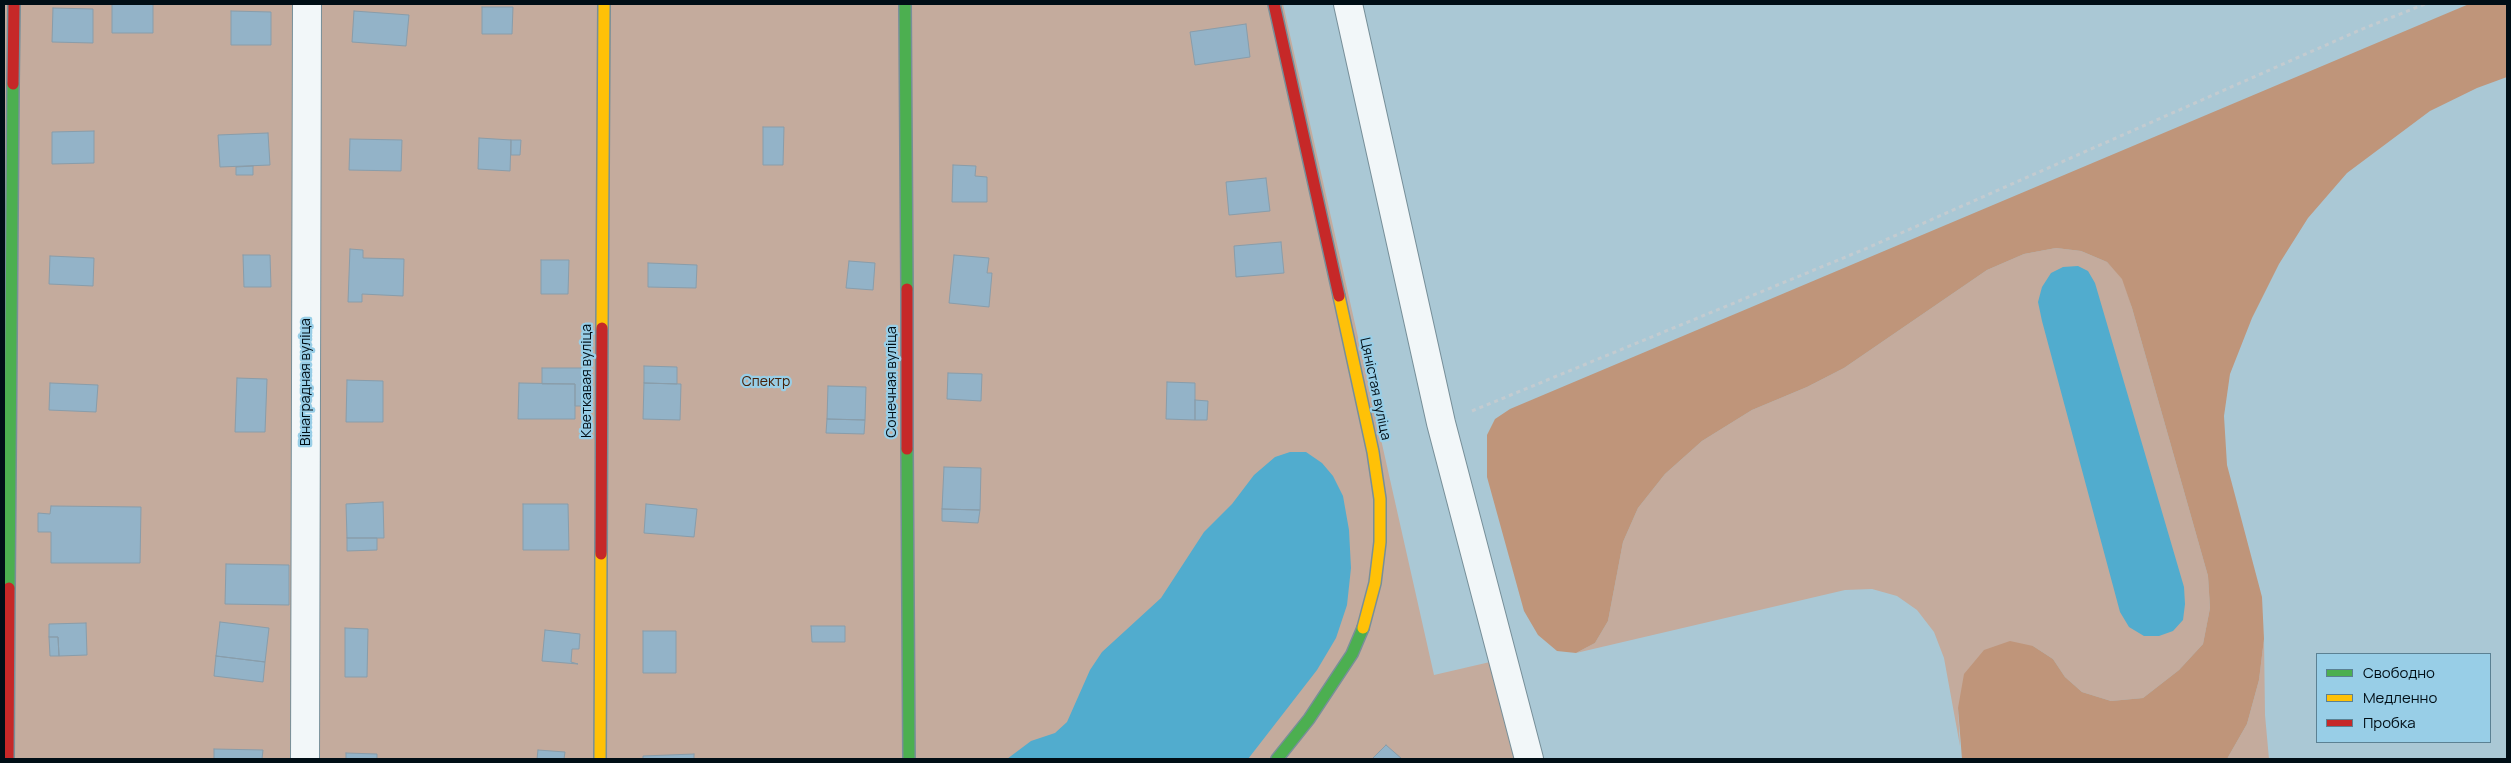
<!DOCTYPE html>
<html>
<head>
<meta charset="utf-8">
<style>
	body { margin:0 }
	#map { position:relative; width:2511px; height:763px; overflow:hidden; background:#aac8d5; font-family:Manrope,sans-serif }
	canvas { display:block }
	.frame { position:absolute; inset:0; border:5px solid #000e16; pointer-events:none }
	.legend { position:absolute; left:2316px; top:653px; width:175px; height:90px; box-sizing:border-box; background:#98cee7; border:1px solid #5b8193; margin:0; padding:6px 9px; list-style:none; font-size:15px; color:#000e16 }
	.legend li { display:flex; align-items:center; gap:10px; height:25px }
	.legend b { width:25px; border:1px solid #5b8193 }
</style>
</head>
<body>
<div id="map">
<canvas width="2511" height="763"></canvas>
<div class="frame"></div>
<ul class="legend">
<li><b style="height:6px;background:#4caf50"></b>Свободно</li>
<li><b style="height:6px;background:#ffc107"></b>Медленно</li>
<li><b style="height:6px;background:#c62828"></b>Пробка</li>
</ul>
</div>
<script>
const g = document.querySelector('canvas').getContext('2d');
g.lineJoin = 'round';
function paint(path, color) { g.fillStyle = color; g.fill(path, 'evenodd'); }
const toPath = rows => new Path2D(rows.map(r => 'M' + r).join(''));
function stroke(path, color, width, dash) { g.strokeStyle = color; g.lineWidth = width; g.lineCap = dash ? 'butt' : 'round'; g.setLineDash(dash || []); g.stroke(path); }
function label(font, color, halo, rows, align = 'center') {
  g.font = font + ' Manrope,sans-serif'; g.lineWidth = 4.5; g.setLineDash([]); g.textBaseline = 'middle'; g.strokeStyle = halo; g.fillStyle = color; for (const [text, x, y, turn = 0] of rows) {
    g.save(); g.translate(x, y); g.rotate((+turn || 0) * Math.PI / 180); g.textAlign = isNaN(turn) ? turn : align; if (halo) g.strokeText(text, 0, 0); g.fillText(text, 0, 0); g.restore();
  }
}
const green = toPath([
	[4,4,1283,4,1434,675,1503,659,1529,759,4,759],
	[2056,248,2081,251,2107,262,2123,279,2132,308,2208,576,2210,608,2203,644,2179,670,2143,698,2111,701,2082,692,2065,677,2053,659,2033,646,1958,708,1960,746,1944,658,1934,632,1917,610,1897,596,1872,589,1845,590,1576,653,1595,643,1608,621,1623,542,1638,508,1665,474,1702,441,1752,410,1807,387,1844,368,1987,270,2024,254],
	[2264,639,2265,715,2269,759,2227,759,2247,724,2259,680]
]);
const forest = toPath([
	[2469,4,2507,4,2507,77,2477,88,2430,111,2347,173,2308,218,2279,264,2252,318,2230,374,2224,416,2227,465,2262,597,2264,639,2259,680,2247,724,2227,759,1962,759,1958,708,1964,674,1984,650,2010,641,2033,646,2053,659,2065,677,2082,692,2111,701,2143,698,2179,670,2203,644,2210,608,2208,576,2132,308,2122,279,2107,262,2081,251,2056,248,2024,254,1987,270,1844,368,1807,387,1752,410,1702,441,1665,474,1638,508,1623,542,1608,621,1595,643,1576,653,1557,651,1538,635,1524,611,1487,477,1487,435,1495,419,1510,409]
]);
const water = toPath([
	[2078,266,2088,271,2095,283,2184,587,2185,604,2183,620,2173,631,2159,636,2144,636,2129,627,2120,612,2042,321,2038,302,2042,287,2051,273,2063,267],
	[1290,452,1306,452,1322,463,1333,476,1343,496,1349,530,1351,568,1347,605,1336,638,1317,670,1248,759,1007,759,1031,741,1055,733,1067,722,1090,670,1102,652,1161,598,1204,532,1232,504,1254,475,1275,457]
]);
const building = toPath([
	[112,4,153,4,153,33,112,33,112,4],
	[482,7,513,7,512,34,482,34,482,7],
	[53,8,93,9,93,43,52,42,53,8],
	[231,11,271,12,271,45,231,45,231,11],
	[354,11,409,15,406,46,352,42,354,11],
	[1246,24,1250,57,1195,65,1190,32,1246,24],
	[763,127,784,127,783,165,763,165,763,127],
	[94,131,94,163,52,164,52,132,94,131],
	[268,133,270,165,220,167,218,135,268,133],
	[479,138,511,140,510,171,478,169,479,138],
	[350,139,402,140,401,171,349,170,350,139],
	[511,140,521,140,520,155,511,155,511,140],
	[953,165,976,166,975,176,987,177,987,202,952,202,953,165],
	[253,166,253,175,236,175,236,167,253,166],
	[1266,178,1270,211,1229,215,1226,182,1266,178],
	[1281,242,1284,273,1236,277,1234,246,1281,242],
	[350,249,363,250,363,258,404,259,403,296,362,294,362,302,348,302,350,249],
	[243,255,270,255,271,287,244,287,243,255],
	[954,255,989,258,987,273,992,273,989,307,949,303,954,255],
	[50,256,94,258,93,286,49,284,50,256],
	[541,260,569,260,568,294,541,294,541,260],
	[849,261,875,263,873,290,846,288,849,261],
	[648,263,697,265,696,288,648,287,648,263],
	[644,366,677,367,677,384,644,383,644,366],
	[542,368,587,368,586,406,575,406,575,384,542,384,542,368],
	[948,373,982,374,981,401,947,399,948,373],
	[237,378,267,379,265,432,235,432,237,378],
	[347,380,383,381,383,422,346,422,347,380],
	[1167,382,1195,383,1195,420,1166,419,1167,382],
	[50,383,98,385,96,412,49,410,50,383],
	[519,383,575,384,575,419,518,419,519,383],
	[644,383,681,384,680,420,643,419,644,383],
	[828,386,866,387,865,420,827,419,828,386],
	[1195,400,1208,401,1207,420,1195,420,1195,400],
	[827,419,865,420,864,434,826,433,827,419],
	[944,467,981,468,980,510,942,509,944,467],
	[383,502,384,538,347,538,346,504,383,502],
	[523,504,568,504,569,550,523,550,523,504],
	[646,504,697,509,694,537,644,533,646,504],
	[51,506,141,507,140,563,51,563,51,532,38,532,38,513,50,514,51,506],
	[942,509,980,510,978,523,942,521,942,509],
	[347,538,377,538,377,550,347,551,347,538],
	[226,564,289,565,289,605,225,604,226,564],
	[220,622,269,628,265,662,216,656,220,622],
	[86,623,87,655,59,656,58,637,49,637,49,624,86,623],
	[811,626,845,626,845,642,812,642,811,626],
	[345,628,368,629,367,677,345,677,345,628],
	[545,630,580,634,579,649,572,649,571,662,578,664,542,661,545,630],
	[643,631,676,631,676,673,643,673,643,631],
	[49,637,58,637,59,656,50,656,49,637],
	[216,656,265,662,263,682,214,676,216,656],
	[1386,745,1402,759,1372,759,1386,745],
	[214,749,263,750,262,759,214,759,214,749],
	[538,750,565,752,564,759,537,759,538,750],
	[346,753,377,754,377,759,346,759,346,753],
	[694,754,694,759,643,759,643,756,694,754]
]);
const path = toPath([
	[1472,411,1865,249,2360,30,2425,4]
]);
const street = toPath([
	[1348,4,1441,423,1529,759],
	[305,759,307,4]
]);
const fast = toPath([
	[905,4,907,289],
	[907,449,909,759],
	[9,588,13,84],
	[1277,759,1309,719,1352,654,1363,628]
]);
const slow = toPath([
	[1339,296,1373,452,1380,499,1380,542,1375,583,1363,628],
	[602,328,604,4],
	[600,759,601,554]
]);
const jam = toPath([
	[1274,4,1339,296],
	[13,84,14,4],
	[907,289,907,449],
	[601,554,602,328],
	[8,759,9,588]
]);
const streetNames = [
	["Кветкавая вуліца",587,381,-90],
	["Вінаградная вуліца",306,382,-90],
	["Сонечная вуліца",892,382,-90],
	["Цяністая вуліца",1375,389,78]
];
const parkNames = [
	["Спектр",766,382]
];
paint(green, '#c4ab9d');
paint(forest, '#bf957a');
paint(water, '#51acce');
paint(building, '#93b3c8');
stroke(building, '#899daa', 1);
stroke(street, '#778f99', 30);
stroke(fast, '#778f99', 14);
stroke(slow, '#778f99', 14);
stroke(jam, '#778f99', 14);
stroke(path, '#c3cbd0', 3, [4, 4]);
stroke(street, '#f2f7f9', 28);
stroke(fast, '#4caf50', 11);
stroke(slow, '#ffc107', 11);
stroke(jam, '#c62828', 11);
label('14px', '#000e16', '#98cee7', streetNames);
label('14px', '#482007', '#98cee7', parkNames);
</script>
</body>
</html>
